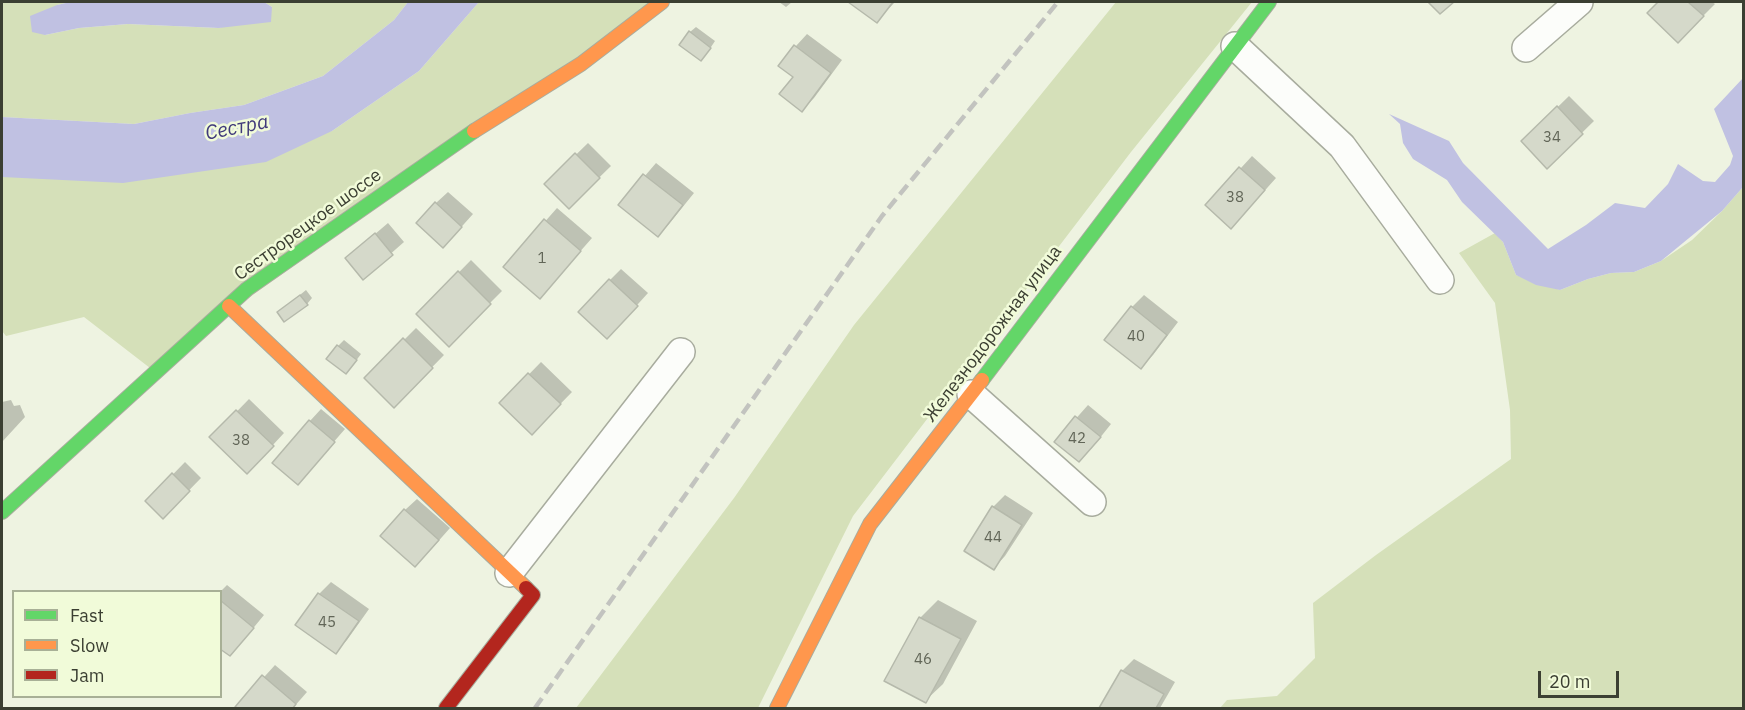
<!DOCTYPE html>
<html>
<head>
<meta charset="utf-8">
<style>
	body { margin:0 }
	#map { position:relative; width:1745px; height:710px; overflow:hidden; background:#eef3e1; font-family:"IBM Plex Sans",sans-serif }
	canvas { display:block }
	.frame { position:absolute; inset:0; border:3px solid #3b3f32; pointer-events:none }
	.legend { position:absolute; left:12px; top:590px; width:210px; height:108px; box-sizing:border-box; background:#f1fbd9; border:2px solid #a8b096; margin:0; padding:8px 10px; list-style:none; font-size:18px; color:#3b3f32 }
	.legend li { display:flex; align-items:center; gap:12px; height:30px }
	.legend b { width:30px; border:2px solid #a8b096 }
	.scale { position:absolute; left:1538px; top:671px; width:81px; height:27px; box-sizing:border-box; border:3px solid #3b3f32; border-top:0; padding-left:8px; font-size:18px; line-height:21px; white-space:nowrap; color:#3b3f32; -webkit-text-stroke:4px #f1fbd9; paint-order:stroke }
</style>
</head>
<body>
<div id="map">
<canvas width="1745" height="710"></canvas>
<div class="frame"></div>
<ul class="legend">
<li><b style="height:8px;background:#63d668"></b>Fast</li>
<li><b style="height:8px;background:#ff974d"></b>Slow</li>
<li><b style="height:8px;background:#b3261e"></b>Jam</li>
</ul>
<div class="scale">20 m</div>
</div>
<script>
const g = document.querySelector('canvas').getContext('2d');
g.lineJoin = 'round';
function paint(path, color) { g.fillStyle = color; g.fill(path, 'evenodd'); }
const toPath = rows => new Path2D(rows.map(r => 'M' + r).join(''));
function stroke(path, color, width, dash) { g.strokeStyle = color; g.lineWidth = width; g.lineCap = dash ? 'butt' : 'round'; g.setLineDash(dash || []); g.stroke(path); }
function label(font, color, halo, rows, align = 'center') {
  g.font = font + ' "IBM Plex Sans",sans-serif'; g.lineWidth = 5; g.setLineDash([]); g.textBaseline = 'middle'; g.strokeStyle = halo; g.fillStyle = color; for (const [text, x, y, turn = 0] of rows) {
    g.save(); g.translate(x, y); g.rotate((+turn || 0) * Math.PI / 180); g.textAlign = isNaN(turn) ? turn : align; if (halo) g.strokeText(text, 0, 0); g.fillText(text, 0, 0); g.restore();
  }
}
const green = toPath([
	[2,2,70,2,57,5,45,35,79,28,128,24,219,28,272,7,264,2,408,2,394,20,323,76,244,105,190,113,134,124,2,117],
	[479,2,665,2,150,368,84,317,6,336,2,331,2,177,7,177,332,131,419,71],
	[1116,2,1252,2,1131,152,853,516,758,708,576,708,734,498,854,325],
	[1743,187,1743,708,1220,708,1227,700,1277,696,1315,658,1313,603,1376,555,1511,459,1510,410,1495,303,1459,253,1495,233,1503,242,1516,275,1560,290,1588,279,1611,273,1634,272,1661,261,1692,240,1722,211]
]);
const water = toPath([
	[70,2,264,2,272,7,271,22,219,28,128,24,79,28,45,35,32,32,30,16,57,5],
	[408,2,479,2,419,71,332,131,266,162,123,183,2,177,2,117,134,124,190,113,244,105,323,76,394,20],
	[1743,78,1743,187,1722,211,1661,261,1634,272,1611,273,1588,279,1560,290,1536,285,1516,275,1503,242,1462,202,1447,180,1413,159,1403,143,1400,124,1389,114,1449,141,1463,163,1548,249,1586,225,1615,203,1645,208,1668,184,1678,164,1703,181,1715,182,1730,165,1733,156,1714,109]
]);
const shadow = toPath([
	[779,2,792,2,786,7],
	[850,2,895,2,877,21],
	[1661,2,1712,2,1715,4,1678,41,1649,13],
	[696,27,715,41,707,53,690,32],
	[807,34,842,60,814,98,802,110,795,77,781,66,796,46],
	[1569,96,1594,121,1547,167,1523,141],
	[588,143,611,166,569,207,546,184],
	[1252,156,1276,178,1243,215,1207,205],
	[656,163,694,193,669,224,658,235,620,205],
	[448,192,473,214,455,234,436,203],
	[557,208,592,238,540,297,505,267],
	[388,223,404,242,363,278,347,258],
	[471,260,502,291,449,344,418,314],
	[621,269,648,293,619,325,610,280],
	[306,290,312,298,307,304,279,312],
	[1144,295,1178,322,1153,355,1141,367,1132,307],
	[416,328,444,355,394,406,366,378],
	[344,340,361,354,352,366,338,346],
	[541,362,572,392,532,433,501,403],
	[249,399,284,433,259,460,212,437],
	[11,400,14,406,20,405,25,417,2,442,2,402],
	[1088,405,1111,424,1091,449,1056,441],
	[321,409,345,429,298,483,310,421],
	[185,462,201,478,163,517,147,501],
	[1005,495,1033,513,1005,556,994,568,993,507],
	[417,499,450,528,427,554,405,510],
	[331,582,369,609,347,640,335,652,297,624,319,594],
	[227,585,264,615,241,643,220,647,220,592],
	[938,600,977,621,943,684,925,701,886,681,921,617],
	[1134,659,1175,682,1160,708,1101,708,1122,671],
	[275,665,307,692,293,708,239,708,237,707]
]);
const building = toPath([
	[848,2,893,2,877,23,848,2],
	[1428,2,1454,2,1440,14,1428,2],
	[1658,2,1688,2,1704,16,1678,43,1647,13,1658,2],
	[689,31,711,48,701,61,679,45,689,31],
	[794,45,831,73,802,112,779,94,793,77,778,66,794,45],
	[1557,106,1583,134,1547,169,1521,141,1557,106],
	[575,153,600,178,569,209,544,184,575,153],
	[1239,167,1265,190,1231,229,1205,205,1239,167],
	[643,174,683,205,658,237,618,205,643,174],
	[435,202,462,227,443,248,416,223,435,202],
	[544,219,581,251,540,299,503,267,544,219],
	[375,233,393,255,363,280,345,258,375,233],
	[458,271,491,304,449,347,416,314,458,271],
	[609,279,638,306,607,339,578,312,609,279],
	[300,295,308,305,284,322,277,312,300,295],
	[1131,306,1167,335,1141,369,1104,340,1131,306],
	[403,338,433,368,394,408,364,378,403,338],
	[337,345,357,360,346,374,326,359,337,345],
	[528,373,561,404,532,435,499,403,528,373],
	[236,410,274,446,247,474,209,437,236,410],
	[1075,416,1101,437,1079,462,1054,442,1075,416],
	[309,420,335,442,298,485,272,463,309,420],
	[172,473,190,491,163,519,145,501,172,473],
	[992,506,1022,525,994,570,964,551,992,506],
	[404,509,439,540,415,567,380,536,404,509],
	[318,593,359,621,336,654,295,625,318,593],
	[220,600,254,628,230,656,220,649,220,600],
	[919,617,961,639,926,703,884,681,919,617],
	[1121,670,1164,694,1156,708,1099,708,1121,670],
	[262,675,296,704,293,708,237,708,235,707,262,675]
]);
const street = toPath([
	[1235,46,1342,146,1440,280],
	[1526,48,1579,2],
	[971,394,1092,502],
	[509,573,681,352]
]);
const fast = toPath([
	[982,380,1269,2],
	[2,512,247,289,474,131]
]);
const slow = toPath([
	[474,131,581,64,662,2],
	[229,306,526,588],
	[777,708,870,524,982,380]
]);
const jam = toPath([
	[446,708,533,595,526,588]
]);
const rail = toPath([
	[535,708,882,216,1058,2]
]);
const numberNames = [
	["34",1552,138],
	["38",1235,198],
	["1",542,259],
	["40",1136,337],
	["42",1077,439],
	["38",241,441],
	["44",993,538],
	["45",327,623],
	["46",923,660]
];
const streetNames = [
	["Сестрорецкое шоссе",308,225,-36],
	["Железнодорожная улица",993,334,-53]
];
const waterNames = [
	["Сестра",237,128,-11]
];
paint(green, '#d5e0b9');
paint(water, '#c0c1e2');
paint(shadow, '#0003');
paint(building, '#d5d9ca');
stroke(building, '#b5b9ab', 1.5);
stroke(street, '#a8ac9e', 30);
stroke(fast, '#a8ac9e', 16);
stroke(slow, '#a8ac9e', 16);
stroke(jam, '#a8ac9e', 16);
stroke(street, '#fcfdfa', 27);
stroke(fast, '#63d668', 14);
stroke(slow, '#ff974d', 14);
stroke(jam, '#b3261e', 14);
stroke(rail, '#c2c3bf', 4.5, [12, 6]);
label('15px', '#626658', null, numberNames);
label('18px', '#3b3f32', '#f1fbd9', streetNames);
label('italic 20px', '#3f397a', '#f1fbd9', waterNames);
</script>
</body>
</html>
